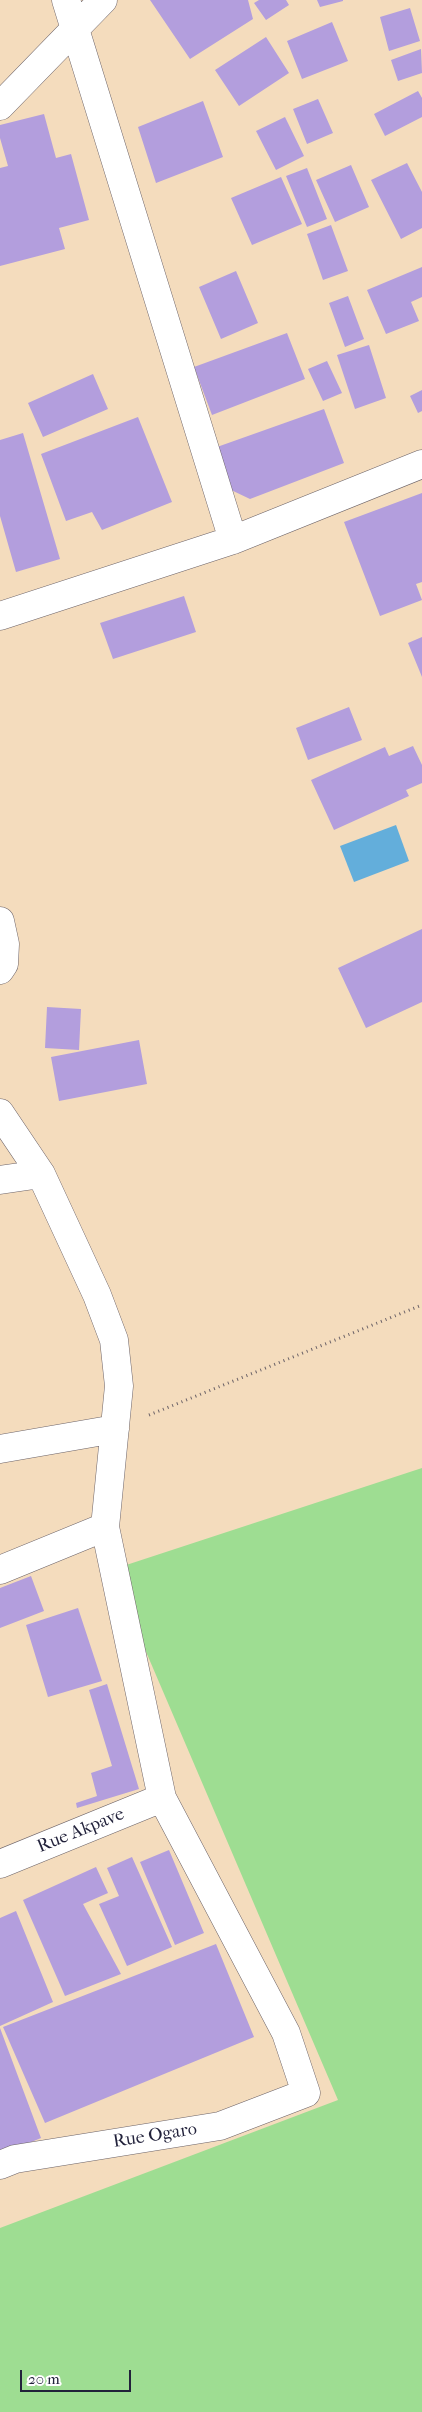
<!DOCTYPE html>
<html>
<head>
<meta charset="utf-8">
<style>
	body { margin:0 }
	#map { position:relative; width:422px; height:2412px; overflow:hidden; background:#f4dcbd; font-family:"IM FELL French Canon",serif }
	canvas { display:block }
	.scale { position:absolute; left:20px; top:2370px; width:111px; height:22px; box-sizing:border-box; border:2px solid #22223b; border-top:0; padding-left:6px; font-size:15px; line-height:18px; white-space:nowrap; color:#22223b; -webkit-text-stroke:4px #fff; paint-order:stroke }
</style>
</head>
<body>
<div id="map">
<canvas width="422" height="2412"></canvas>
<div class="scale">20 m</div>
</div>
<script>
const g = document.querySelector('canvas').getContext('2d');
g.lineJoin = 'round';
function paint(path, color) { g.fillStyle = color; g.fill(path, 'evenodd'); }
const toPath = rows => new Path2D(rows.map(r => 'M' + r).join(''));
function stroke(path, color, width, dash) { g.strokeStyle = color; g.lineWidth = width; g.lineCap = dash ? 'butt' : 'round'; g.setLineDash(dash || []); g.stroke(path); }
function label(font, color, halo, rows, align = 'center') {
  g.font = font + ' "IM FELL French Canon",serif'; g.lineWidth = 5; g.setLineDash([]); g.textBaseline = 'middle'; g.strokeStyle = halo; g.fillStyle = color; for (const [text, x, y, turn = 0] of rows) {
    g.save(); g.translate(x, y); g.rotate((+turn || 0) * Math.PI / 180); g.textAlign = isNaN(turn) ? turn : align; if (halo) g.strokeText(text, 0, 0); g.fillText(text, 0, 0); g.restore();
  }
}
const green = toPath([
	[422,1468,422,2412,0,2412,0,2228,338,2100,111,1570]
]);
const water = toPath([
	[396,825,409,861,354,882,340,846]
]);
const building = toPath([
	[150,0,248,0,253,19,190,59],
	[259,0,286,0,289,5,266,20,254,3],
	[317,0,343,0,343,1,320,7],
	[410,8,420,41,389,51,380,17],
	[332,22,348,61,302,79,287,41],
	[266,37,289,73,239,106,215,70],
	[421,49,422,73,398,81,391,60],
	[418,91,422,98,422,117,385,136,374,114],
	[318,99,333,133,307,144,293,109],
	[203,101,223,157,156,183,138,127],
	[44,114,56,158,71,154,89,220,59,228,65,249,0,266,0,168,8,166,0,138,0,125],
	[285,117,304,156,276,170,256,131],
	[407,163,422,192,422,228,401,239,371,180],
	[351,165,369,207,335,222,316,180],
	[307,168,327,219,307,227,286,176],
	[281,177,302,224,252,245,231,198],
	[331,225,348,271,323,280,307,234],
	[422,267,422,297,411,302,419,321,386,334,367,290],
	[236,271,258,323,221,339,199,287],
	[348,296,364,339,345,347,329,303],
	[287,333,305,379,212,415,194,367],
	[369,345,386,398,355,409,337,355],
	[327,361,342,393,323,401,308,369],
	[93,374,108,409,43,437,28,403],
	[422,390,422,411,418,413,410,396],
	[324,409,344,463,250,499,229,489,217,447],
	[138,417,172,502,102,530,92,512,66,521,41,454],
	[23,433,60,559,16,572,0,516,0,440],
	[422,493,422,582,416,584,422,600,380,616,344,522],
	[184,596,196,632,113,659,100,623],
	[422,637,422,677,408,643],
	[349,707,362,740,308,760,296,728],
	[413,746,422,765,422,783,406,790,409,796,334,830,311,780,385,747,389,756],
	[422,929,422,1002,366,1028,338,968],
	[47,1007,81,1009,79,1050,45,1048],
	[139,1040,147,1084,59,1101,51,1057],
	[31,1576,44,1611,0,1628,0,1588],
	[78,1608,102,1681,48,1697,26,1625],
	[107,1684,139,1789,77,1808,76,1803,97,1796,91,1773,112,1766,89,1690],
	[169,1850,204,1933,175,1945,140,1862],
	[132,1857,172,1947,127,1966,99,1904,119,1896,107,1868],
	[96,1867,108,1893,83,1904,121,1974,65,1996,23,1900],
	[16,1911,53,2002,0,2026,0,1918],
	[216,1944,254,2037,45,2123,3,2027],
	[0,2028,41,2138,0,2155]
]);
const path = toPath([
	[149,1415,422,1305]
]);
const minor = toPath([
	[66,0,233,540],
	[0,106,103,0],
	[0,616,233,540,422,464],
	[0,921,5,944,4,964,0,970],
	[0,1113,41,1174,97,1295,114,1340,119,1386,105,1527,162,1798,286,2033,306,2093,220,2126,15,2159,0,2165],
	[0,1180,41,1174],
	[0,1449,115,1429],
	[0,1570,105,1527],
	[0,1864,162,1798]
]);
const streetNames = [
	["Rue Akpave",81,1831,-22],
	["Rue Ogaro",155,2136,-9]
];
paint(green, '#9edd92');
paint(water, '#63aedb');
paint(building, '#b39edd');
stroke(minor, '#6c6368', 29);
stroke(path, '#6c6368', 3, [1, 4]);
stroke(minor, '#fff', 28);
label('18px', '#22223b', '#fff', streetNames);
</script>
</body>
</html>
